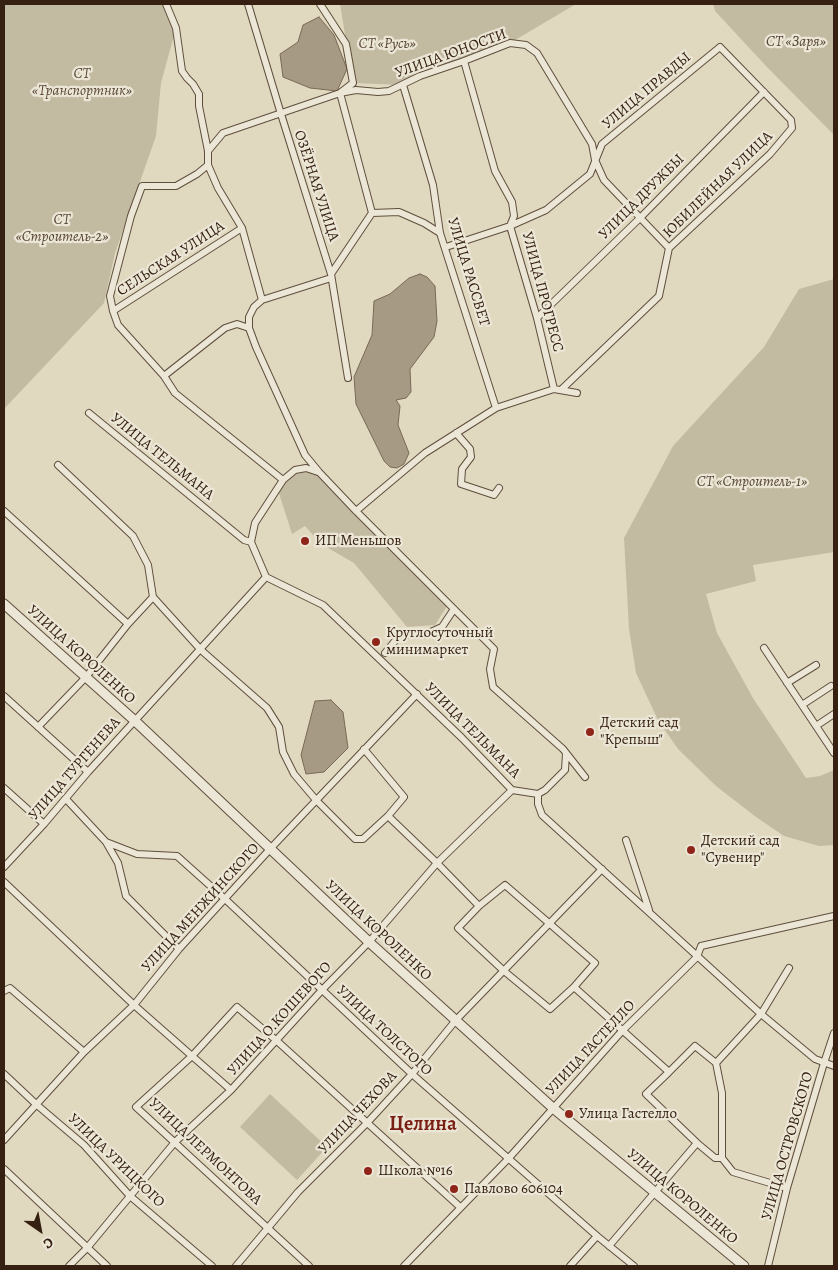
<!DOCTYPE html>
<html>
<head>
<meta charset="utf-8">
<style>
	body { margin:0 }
	#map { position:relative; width:838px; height:1270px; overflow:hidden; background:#e0d9c0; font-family:Alegreya,serif }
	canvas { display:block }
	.frame { position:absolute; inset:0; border:5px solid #352011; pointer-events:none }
	.north { position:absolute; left:15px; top:1205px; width:50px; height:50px; -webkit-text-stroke:4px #ebe6d6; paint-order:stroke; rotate:147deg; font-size:14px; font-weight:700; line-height:20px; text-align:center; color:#352011 }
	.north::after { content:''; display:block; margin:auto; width:18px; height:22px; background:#352011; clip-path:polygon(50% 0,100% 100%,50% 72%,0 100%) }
</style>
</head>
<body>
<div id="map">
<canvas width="838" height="1270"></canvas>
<div class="frame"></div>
<div class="north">С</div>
</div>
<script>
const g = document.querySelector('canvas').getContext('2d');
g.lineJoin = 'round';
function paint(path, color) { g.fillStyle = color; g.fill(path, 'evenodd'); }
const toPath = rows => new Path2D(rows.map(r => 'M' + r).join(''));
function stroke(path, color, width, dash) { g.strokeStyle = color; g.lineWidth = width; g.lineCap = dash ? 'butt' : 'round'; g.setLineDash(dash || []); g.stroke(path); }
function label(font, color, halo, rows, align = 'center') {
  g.font = font + ' Alegreya,serif'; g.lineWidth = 4.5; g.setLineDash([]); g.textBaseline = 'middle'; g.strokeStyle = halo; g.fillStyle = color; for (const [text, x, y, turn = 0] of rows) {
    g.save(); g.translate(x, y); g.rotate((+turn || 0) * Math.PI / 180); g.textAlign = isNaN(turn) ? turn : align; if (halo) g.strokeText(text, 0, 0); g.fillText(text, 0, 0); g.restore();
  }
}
const green = toPath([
	[4,4,166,4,176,28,161,83,156,136,115,253,104,303,4,409],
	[340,4,576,4,510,43,403,85,353,83],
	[713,4,834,4,834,135,766,66,715,11],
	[834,279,834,552,753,565,756,581,706,594,717,633,753,698,806,778,820,776,834,770,834,845,819,846,784,836,756,817,716,786,678,749,658,720,636,673,629,629,624,538,673,446,764,347,799,289],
	[299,470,319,472,449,603,435,625,407,627,354,563,321,544,305,526,292,534,278,490,290,477],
	[270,1094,327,1147,297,1180,240,1127]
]);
const water = toPath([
	[319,17,334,35,347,69,337,91,310,88,283,77,280,54,298,42,303,25,319,17],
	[420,274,427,277,435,286,437,321,434,337,410,369,411,392,406,398,396,400,400,406,398,425,409,453,404,464,397,468,390,467,384,461,356,404,354,377,372,335,374,301,390,294,409,278,420,274],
	[331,700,343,712,348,748,324,772,306,774,301,755,315,701,331,700]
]);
const minor = toPath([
	[166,4,176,28,182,71,187,78,193,84,199,94,199,106,208,151,208,165,218,188,242,228,262,300,254,307,249,317,249,328,256,347,305,455,319,472,356,511,494,649,490,669,493,687,563,749,585,777],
	[248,4,281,114,331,274,348,378],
	[320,4,346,44,353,83,340,93,372,213],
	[464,61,495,171,512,202,514,216,510,226,537,318,554,389],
	[403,85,433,185,440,233,496,408],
	[208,151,223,133,340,93,356,90,378,92,389,91,420,76,464,61,510,43,526,45,537,53,592,144,595,160,604,180,669,248],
	[208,165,197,174,176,186,142,186,131,216,110,296,113,311,118,325,164,376,175,393,283,480],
	[446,247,510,226,546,210,590,174,602,144,720,47,791,120,792,128,770,154,669,248,659,296,562,389],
	[331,274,372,213,399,212,424,223,440,233],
	[262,300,331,278],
	[113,311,242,228],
	[537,318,641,217,764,92],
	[164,376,225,328,237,324,249,328],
	[89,413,244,540,251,542,266,577,323,605,462,738,512,790,538,794],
	[456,433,470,449,471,457,462,469,461,484,494,495,499,488],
	[58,465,133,536,148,565,153,597],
	[4,511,128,624],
	[356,511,425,453,496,408,554,389,577,393],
	[251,542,255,523,283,480,295,470,306,468,318,472],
	[153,597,201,650,267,708,279,727,283,752,294,774,316,800,355,839,363,839,388,816],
	[764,648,834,753],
	[385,653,400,635,424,635,442,627,454,609],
	[787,683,816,665],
	[4,696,88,772],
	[802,705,831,686],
	[816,726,834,714],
	[38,727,86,677,128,624,153,597],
	[364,749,404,797,388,816,437,863,479,906,505,885,595,963,574,987,669,1072,646,1094,697,1143,715,1158,722,1158,733,1172,787,1188],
	[4,788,44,824],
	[538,794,538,804,542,815,761,1014,815,1059,834,1066],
	[538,794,545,790,565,770,566,753],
	[66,799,106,842,137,854,177,856,225,899,412,1074,597,1236,634,1266],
	[626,840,649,910],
	[106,842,118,863,126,896,179,949],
	[4,867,44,824,88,772,266,577],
	[4,882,134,1005,192,1056,237,1007,277,1041,460,1207],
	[479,906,458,928,504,971,550,1009,574,987],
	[4,991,10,988,84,1052],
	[716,1063,722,1093,722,1158],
	[669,1072,695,1046,716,1063,761,1014,789,968],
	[4,1074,37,1105,84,1145,130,1196,212,1266],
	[231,1090,192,1056,136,1107,309,1266],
	[4,1140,84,1052,134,1005,179,949,271,848,417,694],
	[4,1169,107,1266],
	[609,1246,697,1143],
	[69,1266,87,1248,175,1142,231,1090,322,990,369,942,437,863,512,790],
	[236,1266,298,1192,367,1123,412,1074,456,1020,602,869],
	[404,1266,508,1159,622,1031,697,957,701,946,834,916],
	[570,1266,597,1236],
	[768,1266,787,1188,824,1063,834,1033]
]);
const tertiary = toPath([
	[4,604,134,720,369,942,553,1108,744,1266]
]);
const markers = [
	[305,541,5,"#8f2418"],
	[376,642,5,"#8f2418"],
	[590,732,5,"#8f2418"],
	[691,850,5,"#8f2418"],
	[569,1114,5,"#8f2418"],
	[368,1171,5,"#8f2418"],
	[454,1189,5,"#8f2418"]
];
const parkNames = [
	["СТ «Заря»",796,42],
	["СТ «Русь»",387,44],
	["СТ",82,74],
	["«Транспортник»",82,91],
	["СТ",62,220],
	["«Строитель-2»",62,237],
	["СТ «Строитель-1»",752,482]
];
const streetNames = [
	["УЛИЦА ЮНОСТИ",451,54,-20],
	["УЛИЦА ПРАВДЫ",647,91,-40],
	["ЮБИЛЕЙНАЯ УЛИЦА",718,185,-44],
	["ОЗЁРНАЯ УЛИЦА",316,186,72],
	["УЛИЦА ДРУЖБЫ",642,197,-45],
	["СЕЛЬСКАЯ УЛИЦА",171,259,-33],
	["УЛИЦА РАССВЕТ",468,272,73],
	["УЛИЦА ПРОГРЕСС",542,292,75],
	["УЛИЦА ТЕЛЬМАНА",162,457,39],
	["УЛИЦА КОРОЛЕНКО",81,655,42],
	["УЛИЦА ТЕЛЬМАНА",472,731,45],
	["УЛИЦА ТУРГЕНЕВА",75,769,-49],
	["УЛИЦА МЕНЖИНСКОГО",201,908,-48],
	["УЛИЦА КОРОЛЕНКО",378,931,43],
	["УЛИЦА О.КОШЕВОГО",280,1019,-48],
	["УЛИЦА ТОЛСТОГО",384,1031,43],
	["УЛИЦА ГАСТЕЛЛО",591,1048,-47],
	["УЛИЦА ЧЕХОВА",358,1113,-47],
	["УЛИЦА ОСТРОВСКОГО",788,1146,-74],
	["УЛИЦА ЛЕРМОНТОВА",205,1152,43],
	["УЛИЦА УРИЦКОГО",116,1161,44],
	["УЛИЦА КОРОЛЕНКО",682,1197,40]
];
const poiNames = [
	["ИП Меньшов",315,541],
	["Круглосуточный",386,633],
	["минимаркет",386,650],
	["Детский сад",600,723],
	["\"Крепыш\"",600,740],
	["Детский сад",701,841],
	["\"Сувенир\"",701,858],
	["Улица Гастелло",579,1114],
	["Школа №16",378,1171],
	["Павлово 606104",464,1189]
];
const districtNames = [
	["Целина",423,1125]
];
paint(green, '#c3baa2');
paint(water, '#a69a84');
stroke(water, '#796956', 1);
stroke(minor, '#604e3d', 8);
stroke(tertiary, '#604e3d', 11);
stroke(minor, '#ebe6d6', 6);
stroke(tertiary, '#ebe6d6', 9);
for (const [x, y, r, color] of markers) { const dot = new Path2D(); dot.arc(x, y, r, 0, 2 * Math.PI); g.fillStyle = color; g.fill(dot); stroke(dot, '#ebe6d6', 2); }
label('italic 15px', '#584635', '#ebe6d6', parkNames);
label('15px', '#352011', '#ebe6d6', streetNames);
label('15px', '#352011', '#ebe6d6', poiNames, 'left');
label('bold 20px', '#7a1f14', '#ebe6d6', districtNames);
</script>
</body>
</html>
